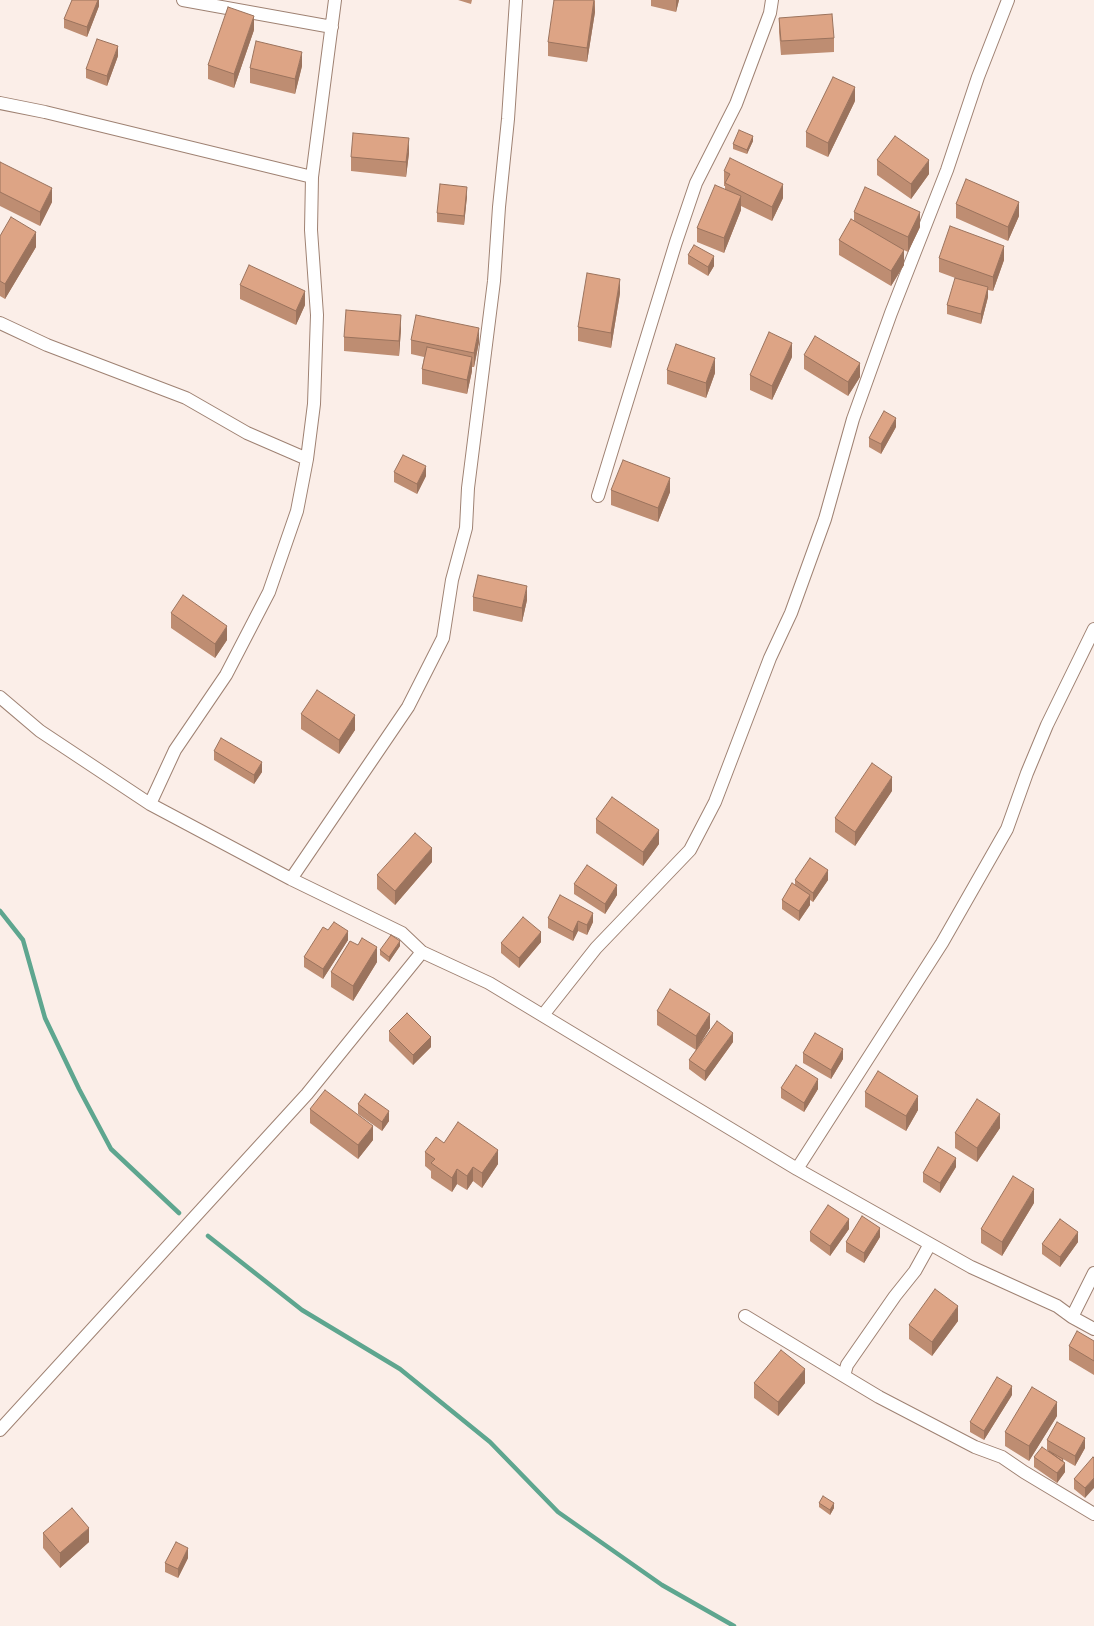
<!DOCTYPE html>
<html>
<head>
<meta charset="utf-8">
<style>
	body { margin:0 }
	canvas { display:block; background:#fbeee8 }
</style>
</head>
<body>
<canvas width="1094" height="1626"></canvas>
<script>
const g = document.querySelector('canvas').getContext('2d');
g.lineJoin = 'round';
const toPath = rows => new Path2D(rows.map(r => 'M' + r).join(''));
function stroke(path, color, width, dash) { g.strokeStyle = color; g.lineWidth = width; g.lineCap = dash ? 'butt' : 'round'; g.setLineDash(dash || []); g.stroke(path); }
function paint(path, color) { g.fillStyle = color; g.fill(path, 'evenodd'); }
const stream = toPath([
	[0,911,23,940,45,1018,79,1089,111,1149,179,1213],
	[208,1236,302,1310,400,1369,490,1442,558,1512,662,1585,734,1626]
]);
const minor = toPath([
	[183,0,332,27],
	[0,103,45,112,312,177],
	[0,323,47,345,186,398,247,433,307,459],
	[598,496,676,242,696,183,736,104,770,13,772,0],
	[0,697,40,731,150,804,291,879,402,933,422,952,489,983,797,1169,971,1267,1057,1306,1072,1317,1094,1329],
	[150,804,175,750,226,675,269,592,297,511,307,459,314,404,317,315,311,230,312,177,335,0],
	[291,879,408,707,443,638,452,580,466,528,468,488,494,281,499,207,508,119,516,0],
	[543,1015,596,948,690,850,715,802,770,658,791,613,825,519,853,419,891,313,947,170,978,77,1008,0],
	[797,1169,942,943,1007,829,1027,773,1047,725,1094,629],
	[930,1244,915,1271,895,1296,847,1365,844,1376,879,1397,975,1447,1002,1457,1024,1472,1094,1514],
	[745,1316,844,1376],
	[1072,1317,1094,1273],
	[0,1430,307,1094,422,952]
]);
const wall = toPath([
	[99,0,99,6,87,37,64,28,64,19],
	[458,0,472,0,471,4],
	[595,0,595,12,587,62,548,56,548,42],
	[651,0,679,0,676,12,651,6],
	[779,18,834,38,834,52,781,55,779,32],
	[254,30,234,88,208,79,208,65],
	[118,56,107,86,86,78,86,69],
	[302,66,295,94,250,83,250,68],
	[855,101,828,157,806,147,806,132],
	[753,141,747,154,733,149,733,144],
	[409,153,406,177,351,171,351,157],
	[877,160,929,174,911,199,877,175],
	[0,162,52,202,40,226,0,206],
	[724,171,783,198,772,221,741,206,741,210,724,253,697,242,697,228,725,190,725,186,724,186],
	[467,196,464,225,437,222,437,213],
	[956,204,1019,216,1008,241,956,218],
	[854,212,920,227,908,252,898,247,904,265,891,286,839,255,839,240,854,221],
	[0,236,36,247,5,299,0,296],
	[688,255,714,266,708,276,688,264],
	[939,258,1004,260,993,291,988,290,988,297,981,324,947,314,947,305,958,279,939,272],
	[240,285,305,305,296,325,240,299],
	[620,293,611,348,578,341,578,327],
	[401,329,399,356,344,351,344,337],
	[411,340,479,342,474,367,472,367,472,371,467,394,422,384,422,369,424,357,411,354],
	[804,355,860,377,848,396,804,369],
	[792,357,772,400,750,390,750,375],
	[667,370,715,373,706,398,667,384],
	[896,427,881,454,869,447,869,438],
	[394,472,426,476,417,494,394,482],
	[611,490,670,492,658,522,611,505],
	[473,597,527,600,522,622,473,611],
	[171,613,227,640,215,658,171,628],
	[301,714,355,730,339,754,301,729],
	[214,751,262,772,254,784,214,760],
	[892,791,855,846,835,832,835,818],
	[596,819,659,844,643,866,596,833],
	[432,862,395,905,377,889,377,875],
	[795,880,828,880,813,902,810,900,810,905,799,921,782,909,782,900,795,885],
	[574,884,617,895,605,914,574,894],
	[548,918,593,922,587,935,578,931,573,941,548,928],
	[328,930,348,940,323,979,304,967,304,957],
	[541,942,519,968,501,953,501,943],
	[358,945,377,962,353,1001,331,987,331,972],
	[400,946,389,962,380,955,380,950],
	[657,1011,710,1028,698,1048,733,1042,705,1081,689,1069,689,1060,696,1050,657,1025],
	[389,1031,431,1047,413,1065,389,1041],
	[803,1053,843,1059,831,1079,803,1063],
	[781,1088,818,1089,804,1112,781,1098],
	[865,1092,918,1110,906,1131,865,1107],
	[358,1104,389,1121,382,1131,358,1114],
	[310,1109,373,1140,358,1159,310,1123],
	[1000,1128,977,1162,955,1148,955,1133],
	[444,1143,498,1164,482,1188,473,1181,467,1190,457,1184,452,1192,431,1178,431,1171,425,1166,425,1152],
	[956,1167,940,1193,923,1182,923,1173],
	[1034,1203,1002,1256,981,1243,981,1229],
	[849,1229,830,1256,810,1241,810,1232],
	[880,1237,864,1263,846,1252,846,1242],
	[1078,1242,1060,1267,1042,1254,1042,1244],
	[958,1321,932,1356,909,1339,909,1325],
	[1094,1341,1094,1375,1069,1360,1069,1346],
	[754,1383,805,1383,778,1416,754,1398],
	[1012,1395,984,1440,970,1432,970,1422],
	[1057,1416,1029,1461,1005,1446,1005,1432],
	[1047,1440,1085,1448,1075,1466,1063,1459,1065,1472,1057,1483,1034,1467,1034,1457,1049,1451,1054,1454,1047,1450],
	[1094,1458,1085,1498,1074,1489,1074,1479],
	[819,1503,834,1508,830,1515,819,1507],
	[43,1533,89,1542,60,1568,43,1548],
	[188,1558,178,1578,165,1572,165,1563]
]);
const shadedWall = toPath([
	[98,0,99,0,99,6,87,37,87,27],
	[594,0,595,12,587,62,587,48],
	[676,0,679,0,676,12],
	[254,16,254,30,234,88,234,74],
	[118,46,118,56,107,86,107,76],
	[302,52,302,66,295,94,295,79],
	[855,87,855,101,828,157,828,143],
	[753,136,753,141,747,154,747,150],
	[409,138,409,153,406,177,406,162],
	[929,160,929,174,911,199,911,184],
	[783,184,783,198,772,221,772,207],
	[467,187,467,196,464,225,464,216],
	[52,188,52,202,40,226,40,212],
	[741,196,741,210,724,253,724,238],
	[1019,202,1019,216,1008,241,1008,227],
	[920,212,920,227,908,252,908,237],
	[36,232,36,247,5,299,5,284],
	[1004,246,1004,260,993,291,993,277],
	[904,250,904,265,891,286,891,271],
	[714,256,714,266,708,276,708,267],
	[620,279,620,293,611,348,611,333],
	[988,287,988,297,981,324,981,314],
	[305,291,305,305,296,325,296,311],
	[401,315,401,329,399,356,399,341],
	[479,328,479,342,474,367,474,353],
	[792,343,792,357,772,400,772,386],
	[472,357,472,371,467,394,467,380],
	[715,358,715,373,706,398,706,383],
	[860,363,860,377,848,396,848,382],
	[896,418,896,427,881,454,881,444],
	[426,466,426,476,417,494,417,484],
	[670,478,670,492,658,522,658,508],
	[527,586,527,600,522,622,522,608],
	[227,626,227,640,215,658,215,644],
	[355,715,355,730,339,754,339,740],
	[262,762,262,772,254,784,254,775],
	[892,777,892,791,855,846,855,832],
	[659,830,659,844,643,866,643,852],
	[432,848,432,862,395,905,395,891],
	[828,870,828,880,813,902,813,893],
	[617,885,617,895,605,914,605,904],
	[810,895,810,905,799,921,799,911],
	[593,913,593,922,587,935,587,925],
	[578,921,578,931,573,941,573,932],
	[348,931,348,940,323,979,323,969],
	[541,932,541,942,519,968,519,958],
	[400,941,400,946,389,962,389,957],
	[377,947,377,962,353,1001,353,986],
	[710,1014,710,1028,696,1050,696,1036],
	[733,1033,733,1042,705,1081,705,1071],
	[431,1037,431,1047,413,1065,413,1055],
	[843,1049,843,1059,831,1079,831,1070],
	[818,1079,818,1089,804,1112,804,1103],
	[918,1096,918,1110,906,1131,906,1116],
	[389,1111,389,1121,382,1131,382,1122],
	[1000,1114,1000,1128,977,1162,977,1148],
	[373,1126,373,1140,358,1159,358,1145],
	[498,1150,498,1164,482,1188,482,1173],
	[956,1158,956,1167,940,1193,940,1183],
	[473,1167,473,1181,467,1190,467,1176],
	[457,1169,457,1184,452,1192,452,1178],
	[1034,1189,1034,1203,1002,1256,1002,1242],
	[849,1219,849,1229,830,1256,830,1246],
	[880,1228,880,1237,864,1263,864,1253],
	[1078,1232,1078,1242,1060,1267,1060,1257],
	[958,1306,958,1321,932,1356,932,1342],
	[805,1369,805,1383,778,1416,778,1402],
	[1012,1386,1012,1395,984,1440,984,1431],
	[1057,1402,1057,1416,1029,1461,1029,1446],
	[1085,1438,1085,1448,1075,1466,1075,1456],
	[1065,1463,1065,1472,1057,1483,1057,1473],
	[1094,1478,1094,1488,1085,1498,1085,1488],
	[834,1503,834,1508,830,1515,830,1510],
	[89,1528,89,1542,60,1568,60,1553],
	[188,1548,188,1558,178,1578,178,1569]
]);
const building = toPath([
	[72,0,98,0,87,27,64,19,72,0],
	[554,0,594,0,587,48,548,42,554,0],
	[228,7,254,16,234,74,208,65,228,7],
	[832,14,834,38,781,41,779,18,832,14],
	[97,39,118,46,107,76,86,69,97,39],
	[256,41,302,52,295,79,250,68,256,41],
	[833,77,855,87,828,143,806,132,833,77],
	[739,130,753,136,747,150,733,144,739,130],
	[353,133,409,138,406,162,351,157,353,133],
	[895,136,929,160,911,184,877,160,895,136],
	[730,158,783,184,772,207,725,183,730,174,724,171,730,158],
	[0,162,52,188,40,212,0,192,0,162],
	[966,179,1019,202,1008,227,956,204,966,179],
	[440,184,467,187,464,216,437,213,440,184],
	[715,185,741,196,724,238,697,228,715,185],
	[865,187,920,212,908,237,854,212,865,187],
	[11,217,36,232,5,284,0,281,0,236,11,217],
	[851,219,904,250,891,271,839,240,851,219],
	[950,226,1004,246,993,277,939,258,950,226],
	[694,245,714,256,708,267,688,255,694,245],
	[249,265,305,291,296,311,240,285,249,265],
	[587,273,620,279,611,333,578,327,587,273],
	[955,278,988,287,981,314,947,305,955,278],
	[346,310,401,315,399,341,344,337,346,310],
	[416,315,479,328,474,353,411,340,416,315],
	[769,332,792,343,772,386,750,375,769,332],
	[815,336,860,363,848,382,804,355,815,336],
	[676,344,715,358,706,383,667,370,676,344],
	[427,347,472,357,467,380,422,369,427,347],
	[884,411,896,418,881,444,869,438,884,411],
	[403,455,426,466,417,484,394,472,403,455],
	[623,460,670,478,658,508,611,490,623,460],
	[478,575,527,586,522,608,473,597,478,575],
	[183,595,227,626,215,644,171,613,183,595],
	[317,690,355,715,339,740,301,714,317,690],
	[221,738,262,762,254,775,214,751,221,738],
	[872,763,892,777,855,832,835,818,872,763],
	[612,797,659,830,643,852,596,819,612,797],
	[415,833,432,848,395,891,377,875,415,833],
	[810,858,828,870,813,893,795,880,810,858],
	[587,865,617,885,605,904,574,884,587,865],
	[792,883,810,895,799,911,782,900,792,883],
	[560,895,593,913,587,925,578,921,573,932,548,918,560,895],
	[523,917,541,932,519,958,501,943,523,917],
	[334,922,348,931,323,969,304,957,323,927,328,930,334,922],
	[391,935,400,941,389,957,380,950,391,935],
	[362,938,377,947,353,986,331,972,350,941,358,945,362,938],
	[670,989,710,1014,696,1036,657,1011,670,989],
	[407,1013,431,1037,413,1055,389,1031,407,1013],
	[717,1021,733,1033,705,1071,689,1060,717,1021],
	[815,1033,843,1049,831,1070,803,1053,815,1033],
	[796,1065,818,1079,804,1103,781,1088,796,1065],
	[878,1071,918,1096,906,1116,865,1092,878,1071],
	[325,1090,373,1126,358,1145,310,1109,325,1090],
	[365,1094,389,1111,382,1122,358,1104,365,1094],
	[977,1099,1000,1114,977,1148,955,1133,977,1099],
	[458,1122,498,1150,482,1173,473,1167,467,1176,457,1169,452,1178,431,1163,435,1159,425,1152,436,1137,444,1143,458,1122],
	[938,1147,956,1158,940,1183,923,1173,938,1147],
	[1013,1176,1034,1189,1002,1242,981,1229,1013,1176],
	[828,1205,849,1219,830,1246,810,1232,828,1205],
	[862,1216,880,1228,864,1253,846,1242,862,1216],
	[1060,1219,1078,1232,1060,1257,1042,1244,1060,1219],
	[935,1289,958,1306,932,1342,909,1325,935,1289],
	[1077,1331,1094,1341,1094,1361,1069,1346,1077,1331],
	[781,1350,805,1369,778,1402,754,1383,781,1350],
	[997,1377,1012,1386,984,1431,970,1422,997,1377],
	[1032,1387,1057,1402,1029,1446,1005,1432,1032,1387],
	[1057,1422,1085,1438,1075,1456,1047,1440,1057,1422],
	[1042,1447,1065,1463,1057,1473,1034,1457,1042,1447],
	[1049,1451,1063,1459,1062,1461,1049,1451],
	[1093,1457,1094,1458,1094,1478,1085,1488,1074,1479,1093,1457],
	[823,1496,834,1503,830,1510,819,1503,823,1496],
	[72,1508,89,1528,60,1553,43,1533,72,1508],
	[176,1542,188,1548,178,1569,165,1563,176,1542]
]);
stroke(stream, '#5ea68f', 4.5);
stroke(minor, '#9f8273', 14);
stroke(minor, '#fff', 12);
paint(wall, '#be8d72');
paint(shadedWall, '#9b735d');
paint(building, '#dda485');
stroke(building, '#9b735d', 1);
</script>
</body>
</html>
